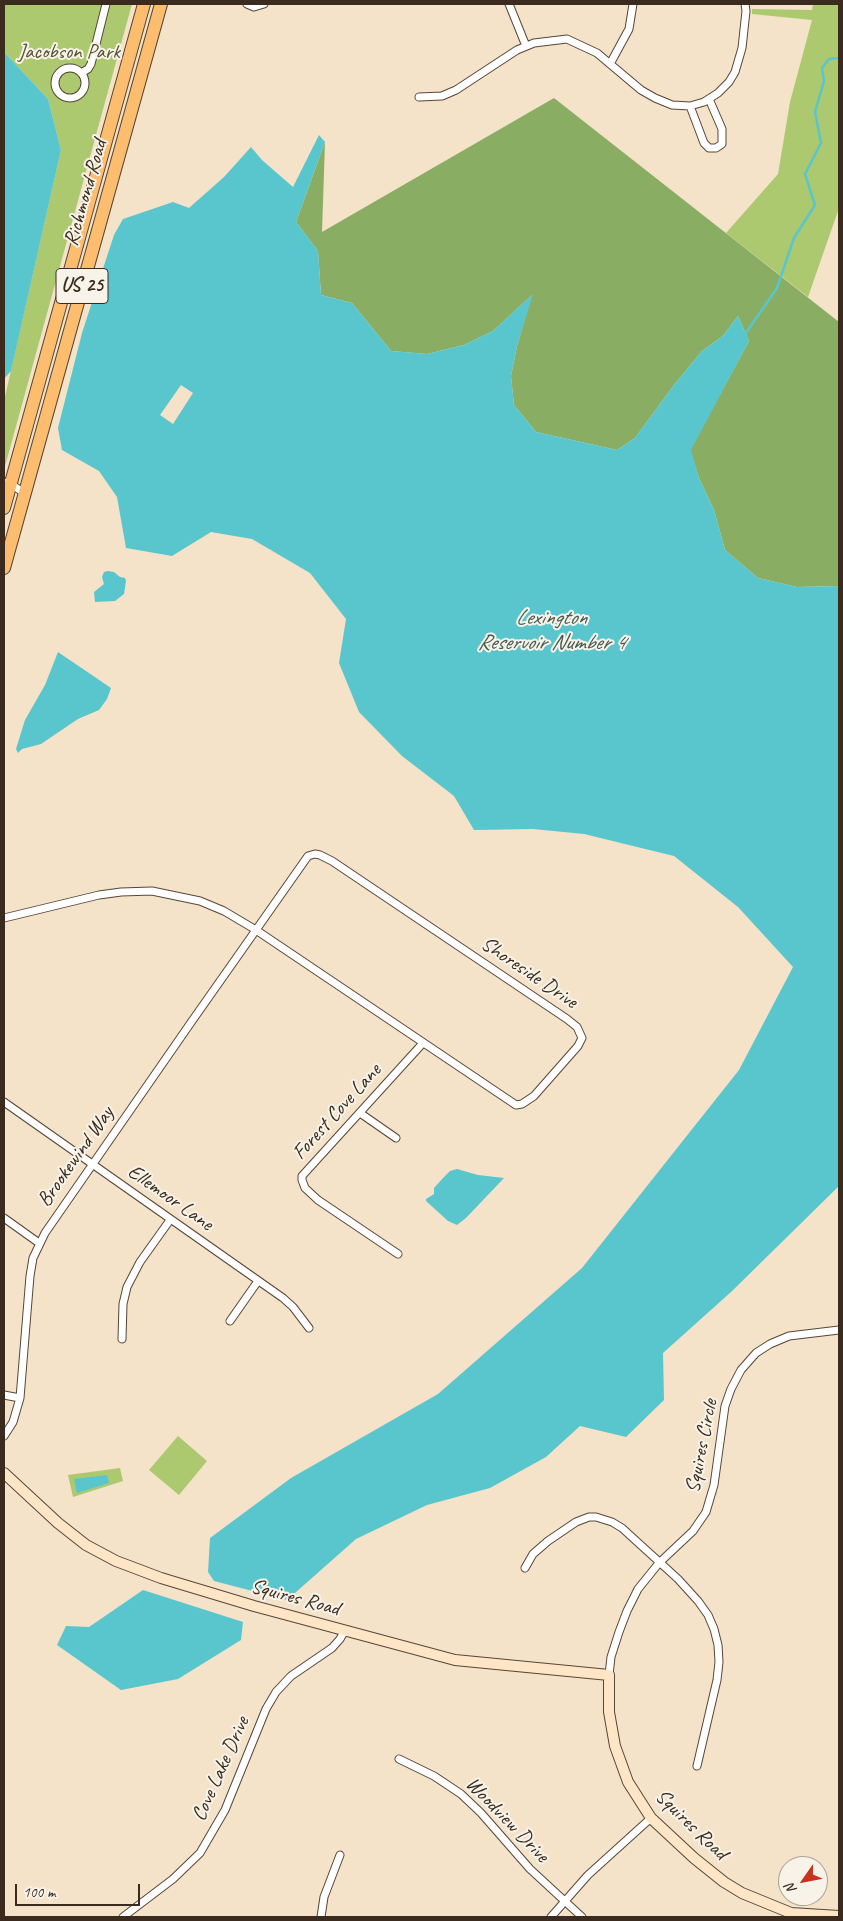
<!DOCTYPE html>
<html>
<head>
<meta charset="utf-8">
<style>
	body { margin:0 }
	#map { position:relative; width:843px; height:1921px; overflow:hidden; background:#f4e2c9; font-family:Caveat,sans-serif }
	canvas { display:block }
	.frame { position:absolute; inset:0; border:5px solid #3b2a1e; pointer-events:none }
	.north { position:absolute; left:778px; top:1856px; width:50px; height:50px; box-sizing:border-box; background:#f7f3e8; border:1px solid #aca397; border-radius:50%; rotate:237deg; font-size:14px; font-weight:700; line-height:20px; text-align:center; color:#3b2a1e }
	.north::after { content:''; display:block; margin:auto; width:18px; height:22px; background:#c8321e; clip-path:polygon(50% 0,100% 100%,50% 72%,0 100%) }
	.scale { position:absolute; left:15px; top:1884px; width:125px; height:22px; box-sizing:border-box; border:2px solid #3b2a1e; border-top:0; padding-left:6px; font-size:15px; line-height:18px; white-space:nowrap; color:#3b2a1e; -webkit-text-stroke:4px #f7f3e8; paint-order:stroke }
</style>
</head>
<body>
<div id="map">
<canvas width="843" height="1921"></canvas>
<div class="frame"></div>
<div class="north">N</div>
<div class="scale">100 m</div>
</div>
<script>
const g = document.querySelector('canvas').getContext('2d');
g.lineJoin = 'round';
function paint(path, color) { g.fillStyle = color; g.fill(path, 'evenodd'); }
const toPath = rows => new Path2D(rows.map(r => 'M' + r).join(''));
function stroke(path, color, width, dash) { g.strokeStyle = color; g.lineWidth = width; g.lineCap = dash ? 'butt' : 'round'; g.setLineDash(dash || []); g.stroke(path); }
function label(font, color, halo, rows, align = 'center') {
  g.font = font + ' Caveat,sans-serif'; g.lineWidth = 4; g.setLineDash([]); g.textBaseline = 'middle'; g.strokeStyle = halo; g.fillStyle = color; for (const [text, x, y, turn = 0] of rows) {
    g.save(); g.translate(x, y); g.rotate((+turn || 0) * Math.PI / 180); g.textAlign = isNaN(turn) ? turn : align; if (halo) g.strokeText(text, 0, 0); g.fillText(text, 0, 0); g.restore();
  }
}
const green = toPath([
	[4,4,132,4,4,470,4,401,61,150,48,99,4,52],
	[813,4,839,4,839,208,808,297,726,233,778,174,790,102,812,20,752,14,752,9,812,10],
	[178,1436,207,1461,179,1495,149,1470],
	[120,1468,123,1481,73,1497,68,1475]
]);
const forest = toPath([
	[554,98,839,322,839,586,797,587,758,578,725,550,714,510,699,478,690,450,749,341,738,316,723,336,702,351,674,385,635,438,617,450,536,432,514,405,511,376,517,346,532,295,493,331,464,345,427,354,391,351,352,303,321,295,318,251,296,222,325,142,322,232]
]);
const water = toPath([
	[4,52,48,99,61,150,11,371,4,379],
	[319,135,325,142,296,222,318,251,321,295,352,303,391,351,427,354,464,345,493,331,533,294,517,346,511,376,514,405,536,432,617,450,635,438,674,385,702,351,723,336,738,316,749,341,691,450,699,478,714,510,725,550,758,578,797,587,839,586,839,1186,731,1292,663,1353,664,1400,626,1437,580,1426,546,1457,490,1488,427,1505,356,1539,287,1600,214,1581,208,1572,210,1538,291,1478,438,1394,582,1268,739,1070,793,967,738,907,674,856,584,834,533,829,474,830,454,796,402,756,359,712,339,663,346,619,310,573,252,539,211,532,172,556,126,548,117,497,99,471,62,450,58,428,82,333,114,235,123,219,173,202,189,208,224,177,251,147,262,160,293,187],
	[108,571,114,572,120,577,125,578,126,581,124,594,115,601,95,602,94,592,104,584,102,577,104,572],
	[58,652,111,688,107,699,99,710,78,719,41,744,22,749,18,753,16,749,25,720,45,685],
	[457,1169,478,1175,504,1178,466,1218,457,1225,448,1221,426,1201,426,1199,434,1194,434,1188,443,1178,450,1171],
	[107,1475,109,1483,77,1493,74,1479],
	[143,1590,243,1622,241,1640,178,1679,121,1690,57,1645,66,1626,89,1627]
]);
const pier = toPath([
	[181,385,193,393,173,424,160,415]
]);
const stream = toPath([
	[746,333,777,288,794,238,815,205,805,174,821,143,815,112,824,81,822,68,829,59,839,58]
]);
const street = toPath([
	[247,4,254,7,264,4],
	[509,4,526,46],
	[610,64,629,29,633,4],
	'55 83a15 15 0 1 1 30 0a15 15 0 1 1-30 0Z',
	[81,73,88,69,91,64,106,4],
	[419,97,442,96,456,90,517,50,534,43,567,39,597,53,641,90,655,98,672,105,690,106,704,102,718,93,729,82,735,72,742,48,746,11,745,4],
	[690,106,704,143,709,148,716,148,722,144,722,129,709,99],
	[4,482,11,484,24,493],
	[4,918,99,895,121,892,152,891,200,901,224,911,256,930,516,1105,522,1104,534,1096,578,1046,582,1038,577,1027,567,1019,332,861,320,855,315,854,308,856,256,930,192,1021,45,1233,33,1258,30,1276,20,1398,13,1422,4,1436],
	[4,1102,283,1298,293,1307,309,1328],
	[360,1113,396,1138],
	[4,1218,39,1243],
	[398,1254,318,1200,305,1188,302,1180,302,1176,423,1043],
	[230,1321,258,1281],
	[122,1339,123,1304,127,1287,140,1262,170,1220],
	[4,1395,20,1398],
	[525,1568,533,1554,548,1541,576,1522,589,1517,596,1517,612,1522,622,1528,678,1579,698,1601,708,1615,714,1629,718,1645,719,1662,717,1680,697,1766],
	[609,1675,611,1657,619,1632,627,1611,638,1589,659,1563,693,1531,706,1512,714,1485,725,1406,731,1389,741,1370,756,1353,770,1344,789,1336,839,1330],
	[399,1759,434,1776,461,1794,481,1813,530,1869,582,1917],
	[123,1917,173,1879,200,1853,225,1810,266,1709,276,1692,291,1676,332,1648,340,1639,345,1630],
	[321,1917,324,1897,340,1855],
	[551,1917,588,1875,651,1818]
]);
const secondary = toPath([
	[4,1473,58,1523,86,1545,116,1561,161,1578,254,1606,455,1660,609,1675,609,1712,615,1746,628,1782,651,1818,694,1858,724,1882,742,1893,791,1913,839,1916]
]);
const highway = toPath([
	[4,508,144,4],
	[4,568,161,4]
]);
const shields = [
	[82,286,52]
];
const shieldNames = [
	["US 25",82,286]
];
const parkNames = [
	["Jacobson Park",69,52]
];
const streetNames = [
	["Richmond Road",86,193,-74],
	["Shoreside Drive",529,973,34],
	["Forest Cove Lane",337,1112,-48],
	["Brookewind Way",76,1157,-55],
	["Ellemoor Lane",170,1198,35],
	["Squires Circle",702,1446,-79],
	["Squires Road",295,1598,15],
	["Cove Lake Drive",221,1769,-66],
	["Woodview Drive",507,1820,46],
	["Squires Road",691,1825,44]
];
const waterNames = [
	["Lexington",551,618],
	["Reservoir Number 4",551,643]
];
paint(green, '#acc970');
paint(forest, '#89ad62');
paint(water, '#59c6cd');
paint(pier, '#f4e2c9');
stroke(stream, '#59c6cd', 2.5);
stroke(street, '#574638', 9);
stroke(secondary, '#574638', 12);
stroke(highway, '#574638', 14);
stroke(street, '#fff', 7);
stroke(secondary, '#fee5c5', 10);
stroke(highway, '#fcbd6e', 12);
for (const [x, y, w] of shields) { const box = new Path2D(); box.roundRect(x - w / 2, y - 17.5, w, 35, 4); g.fillStyle = '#f7f3e8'; g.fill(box); stroke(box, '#3b2a1e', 1); }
label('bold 20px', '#3b2a1e', null, shieldNames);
label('21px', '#575232', '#f7f3e8', parkNames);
label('21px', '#3b2a1e', '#f7f3e8', streetNames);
label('italic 22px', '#445953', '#f7f3e8', waterNames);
</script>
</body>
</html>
